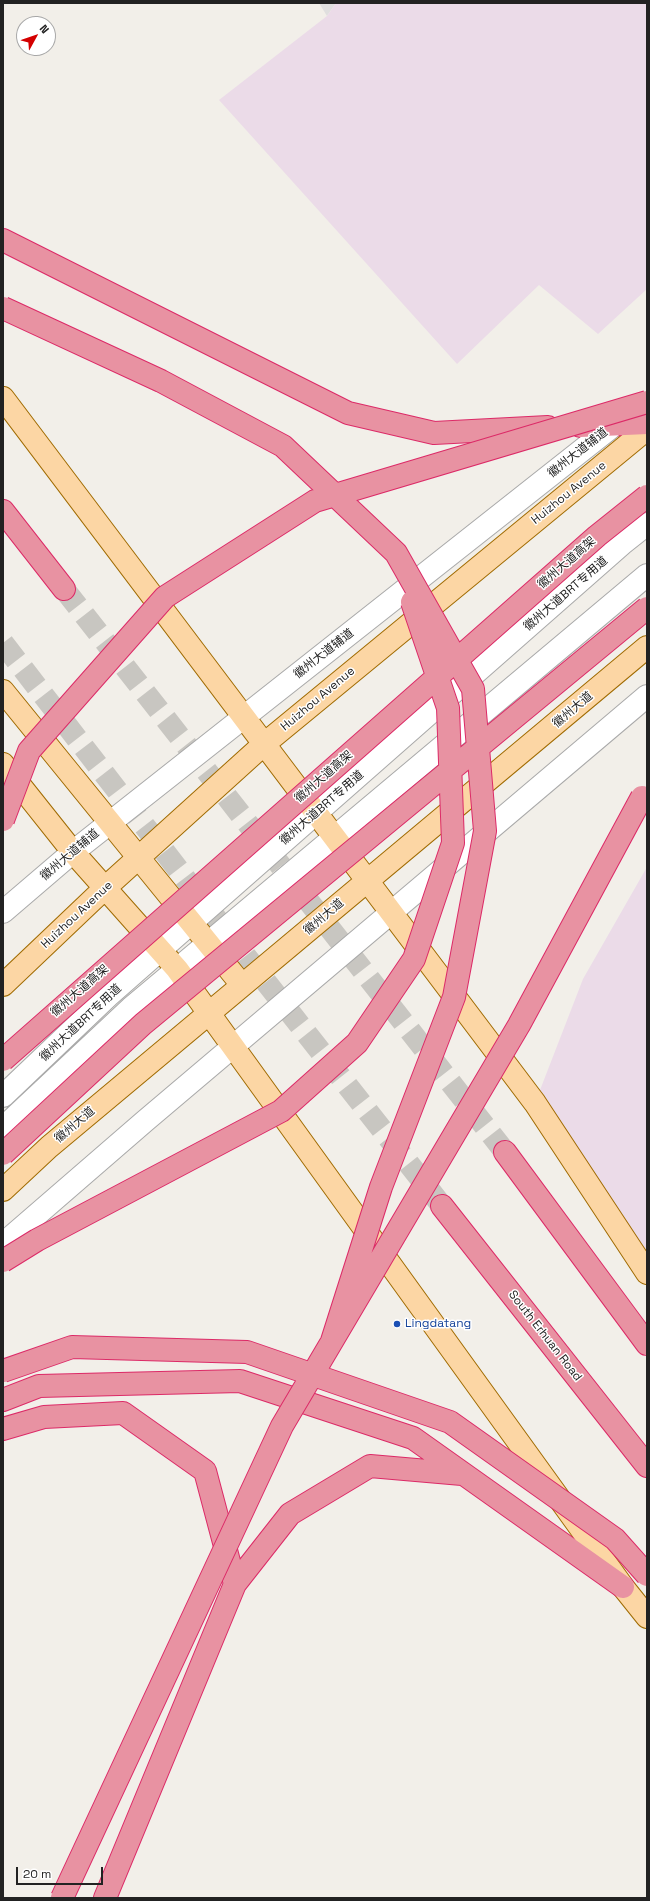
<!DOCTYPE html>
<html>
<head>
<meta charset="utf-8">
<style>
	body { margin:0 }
	#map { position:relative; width:650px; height:1901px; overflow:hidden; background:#f2efe9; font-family:"Space Grotesk",sans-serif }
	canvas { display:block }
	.frame { position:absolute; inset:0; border:4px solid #222; pointer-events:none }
	.north { position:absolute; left:16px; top:16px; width:40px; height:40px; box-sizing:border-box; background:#fff; border:1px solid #a7a7a7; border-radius:50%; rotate:50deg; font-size:11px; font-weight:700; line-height:16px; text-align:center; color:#222 }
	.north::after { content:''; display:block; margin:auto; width:14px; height:18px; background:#d40000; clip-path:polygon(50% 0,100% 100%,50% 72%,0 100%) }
	.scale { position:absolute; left:16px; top:1867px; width:87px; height:18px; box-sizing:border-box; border:2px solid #222; border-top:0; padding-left:5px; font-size:12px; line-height:14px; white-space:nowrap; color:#222; -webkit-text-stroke:3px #fff; paint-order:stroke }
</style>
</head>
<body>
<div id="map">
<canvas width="650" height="1901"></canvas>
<div class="frame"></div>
<div class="north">N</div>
<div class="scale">20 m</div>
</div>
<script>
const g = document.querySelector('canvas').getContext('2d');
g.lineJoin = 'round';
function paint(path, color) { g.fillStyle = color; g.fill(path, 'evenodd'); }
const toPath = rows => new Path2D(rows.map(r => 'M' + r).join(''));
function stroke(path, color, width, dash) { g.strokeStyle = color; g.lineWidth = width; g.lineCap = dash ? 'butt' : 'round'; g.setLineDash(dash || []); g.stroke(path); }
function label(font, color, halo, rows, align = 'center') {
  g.font = font + ' "Space Grotesk","Noto Sans SC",sans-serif'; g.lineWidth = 3; g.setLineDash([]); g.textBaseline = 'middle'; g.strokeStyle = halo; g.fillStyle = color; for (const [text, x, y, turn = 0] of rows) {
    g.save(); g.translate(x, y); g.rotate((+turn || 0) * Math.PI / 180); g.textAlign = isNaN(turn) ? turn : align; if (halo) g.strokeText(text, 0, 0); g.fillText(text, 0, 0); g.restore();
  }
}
const residential = toPath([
	[319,3,336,3,327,16]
]);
const industrial = toPath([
	[336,3,647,3,647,289,598,334,539,285,457,364,219,100,327,16],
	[647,867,647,1273,535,1103,583,979]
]);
const highwayTunnel = toPath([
	[64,589,505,1152],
	[3,643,222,926,442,1206]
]);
const minor = toPath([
	[3,912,73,852,624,417],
	[3,1096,108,996,622,544,647,524],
	[3,1128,131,1008,647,575],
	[3,1244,145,1121,647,696]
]);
const major = toPath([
	[3,398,535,1103,647,1273],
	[3,691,242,985],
	[3,764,73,852,177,969,623,1587,647,1617],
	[3,985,105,888,263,745,647,429],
	[3,1190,49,1147,647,647]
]);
const highway = toPath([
	[3,240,348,413,434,433,548,427],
	[580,426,647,423],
	[3,511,64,589],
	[505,1152,647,1344],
	[442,1206,647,1466],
	[3,1400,39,1386,240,1381,413,1438,623,1587],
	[3,1429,44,1417,123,1413,205,1471,235,1584],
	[105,1898,235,1584,290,1514,370,1466,462,1474]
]);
const highwayBridge = toPath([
	[3,308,161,381,283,446,396,553,473,689,485,831,454,997,381,1187,332,1341],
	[3,820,29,751,165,597,315,501,647,402],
	[3,1060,597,536,647,496],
	[3,1154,143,1024,647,608],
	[3,1261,37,1240,281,1111,357,1043,414,959,453,843,448,708,412,602],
	[3,1371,72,1347,247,1352,450,1422,615,1539,647,1575],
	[62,1898,282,1426,519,1025,642,797]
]);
const markers = [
	[397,1324,4,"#1a4fb4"]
];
const streetNames = [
	["徽州大道辅道",578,453,-38],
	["Huizhou Avenue",569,493,-39],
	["徽州大道高架",567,563,-41],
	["徽州大道BRT专用道",566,594,-41],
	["徽州大道辅道",324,654,-38],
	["Huizhou Avenue",318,699,-40],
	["徽州大道",573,710,-40],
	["徽州大道高架",324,777,-41],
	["徽州大道BRT专用道",322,808,-41],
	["徽州大道辅道",70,855,-40],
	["Huizhou Avenue",77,915,-43],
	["徽州大道",324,917,-40],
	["徽州大道高架",80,991,-41],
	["徽州大道BRT专用道",81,1023,-43],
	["徽州大道",75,1125,-40],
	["South Erhuan Road",545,1336,52]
];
const transitNames = [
	["Lingdatang",405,1324]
];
paint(residential, '#e0dfdf');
paint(industrial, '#ebdbe8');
stroke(highwayTunnel, '#c8c6c1', 22, [22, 11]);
stroke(minor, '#a9a9a9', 24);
stroke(major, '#a06b00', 24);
stroke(highway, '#dc2a67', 24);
stroke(minor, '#fff', 22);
stroke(major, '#fcd6a4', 22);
stroke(highway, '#e892a2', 22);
stroke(highwayBridge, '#dc2a67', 24, []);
stroke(highwayBridge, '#e892a2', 22);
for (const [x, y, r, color] of markers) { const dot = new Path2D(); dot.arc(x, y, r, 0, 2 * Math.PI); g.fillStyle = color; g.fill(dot); stroke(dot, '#fff', 1.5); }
label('12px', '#222', '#fff', streetNames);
label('12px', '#164399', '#fff', transitNames, 'left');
</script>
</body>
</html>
